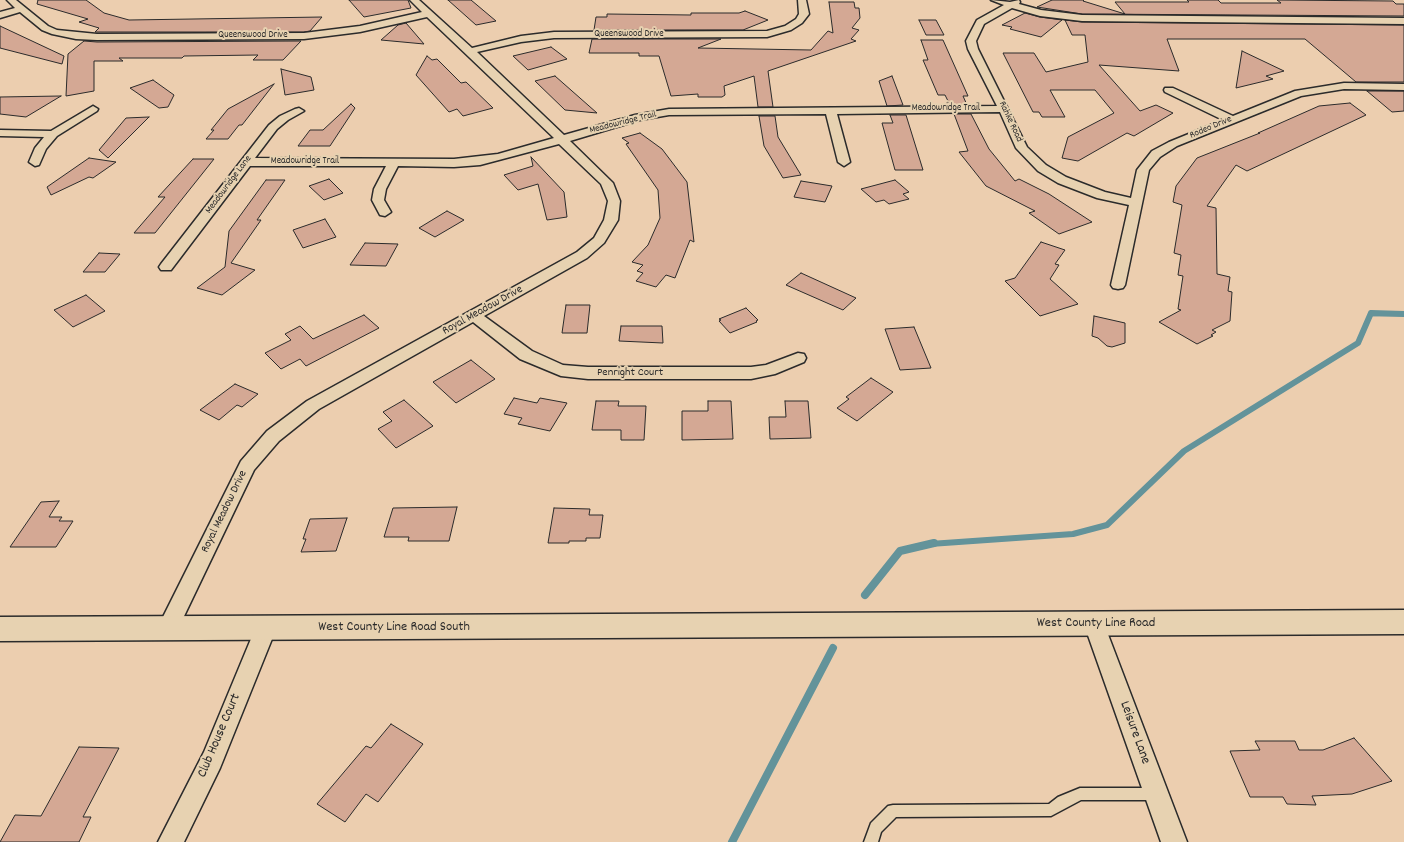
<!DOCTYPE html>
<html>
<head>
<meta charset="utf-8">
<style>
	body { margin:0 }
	canvas { display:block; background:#ecceaf }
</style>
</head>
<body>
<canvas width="1404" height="842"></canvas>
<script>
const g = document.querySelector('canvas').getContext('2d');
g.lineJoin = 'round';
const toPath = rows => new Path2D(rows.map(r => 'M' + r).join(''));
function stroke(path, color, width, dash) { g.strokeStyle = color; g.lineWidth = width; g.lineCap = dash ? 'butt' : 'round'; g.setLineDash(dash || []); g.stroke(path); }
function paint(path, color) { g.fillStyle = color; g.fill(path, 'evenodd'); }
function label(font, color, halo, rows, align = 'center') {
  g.font = font + ' Dekko,sans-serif'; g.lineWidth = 4; g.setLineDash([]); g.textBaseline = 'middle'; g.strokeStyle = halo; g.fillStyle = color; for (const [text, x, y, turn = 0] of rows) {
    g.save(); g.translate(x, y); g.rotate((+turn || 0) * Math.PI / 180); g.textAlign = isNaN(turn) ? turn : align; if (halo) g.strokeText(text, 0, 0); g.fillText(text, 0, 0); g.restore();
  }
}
const streamFar2 = toPath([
	[1371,314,1404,314]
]);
const streamFar1 = toPath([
	[1371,313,1404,314],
	[930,544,1073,534,1107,525,1184,451,1358,343,1371,313]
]);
const stream = toPath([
	[865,595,900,551,934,543],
	[732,842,833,648]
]);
const building = toPath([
	[38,0,86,0,104,13,129,20,322,17,310,31,304,32,95,32,99,28,79,22,88,19,37,4,38,0],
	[349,0,408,0,411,8,364,17,349,0],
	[448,0,471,0,496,21,476,25,448,0],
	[1052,0,1084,0,1083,1,1125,14,1115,2,1189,2,1187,0,1218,0,1221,3,1281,3,1277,0,1393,1,1396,4,1404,4,1404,16,1082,14,1037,7,1052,0],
	[829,2,854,2,855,8,859,8,860,18,852,28,859,30,851,39,856,41,768,71,773,107,758,107,754,76,724,86,725,95,722,97,698,97,698,94,671,96,659,56,639,56,639,53,589,53,592,39,721,39,698,48,811,50,828,31,833,33,829,2],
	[745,11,768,20,743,30,594,30,596,17,607,17,607,14,691,15,691,13,739,13,745,11],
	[1025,13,1040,17,1062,20,1041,37,1010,29,1012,27,1002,25,1025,13],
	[919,20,936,20,944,35,926,35,919,20],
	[1065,20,1082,22,1404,25,1404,82,1356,82,1305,39,1167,39,1179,71,1099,65,1140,111,1156,105,1173,113,1134,136,1127,133,1078,161,1062,158,1068,137,1114,113,1095,90,1050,90,1065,117,1042,117,1039,112,1033,112,1003,53,1034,53,1046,72,1088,62,1085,35,1072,35,1065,20],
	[406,23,424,44,381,40,398,25,406,23],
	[0,26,64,56,62,64,0,48,0,26],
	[921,40,943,40,968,96,963,96,967,105,950,105,945,95,938,95,923,60,928,60,921,40],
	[84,41,97,42,301,41,283,60,253,60,258,55,184,56,182,58,119,58,123,61,94,61,94,91,66,96,68,54,84,41],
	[551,47,567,59,528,70,513,56,551,47],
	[1242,51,1284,71,1266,76,1273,79,1236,88,1242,51],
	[427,56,432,60,437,59,461,83,466,82,493,108,463,116,457,109,449,112,416,75,427,56],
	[281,69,311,77,314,90,285,95,281,69],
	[555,76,597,113,565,110,535,81,555,76],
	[892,76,903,105,887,106,879,81,892,76],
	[153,80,174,95,168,107,159,108,130,88,153,80],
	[274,84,242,125,239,125,228,139,206,139,214,130,211,130,228,109,274,84],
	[1367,91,1404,91,1404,111,1392,112,1367,91],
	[61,96,26,117,0,114,0,97,61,96],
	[1350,103,1366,115,1247,171,1236,165,1207,206,1216,208,1217,274,1230,277,1228,291,1232,292,1230,321,1212,330,1216,332,1211,335,1213,336,1197,344,1159,322,1181,310,1178,309,1183,276,1178,275,1181,255,1174,253,1182,205,1173,202,1176,186,1197,158,1260,133,1258,133,1319,106,1350,103],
	[351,104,355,108,330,146,298,146,310,130,323,130,351,104],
	[954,114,971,114,989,149,1015,181,1019,179,1049,194,1092,222,1059,234,1029,213,1035,211,986,186,959,152,968,151,954,114],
	[890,115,906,115,923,170,895,170,882,123,893,123,890,115],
	[759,116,775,116,778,137,801,175,783,178,764,146,759,116],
	[149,117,108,158,99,150,126,118,149,117],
	[640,133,662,149,687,182,694,242,690,240,675,278,666,275,656,287,636,281,643,273,637,271,643,265,632,262,648,245,660,218,658,190,626,144,629,143,622,138,640,133],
	[531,157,564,192,567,217,547,220,538,184,518,190,504,175,533,166,531,157],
	[89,158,116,162,93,178,89,177,51,195,47,187,89,158],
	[193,159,214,159,155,233,134,233,165,197,158,197,193,159],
	[329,179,343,193,324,200,309,186,329,179],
	[266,180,285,180,257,220,261,220,231,263,255,270,222,295,197,288,225,267,229,231,266,180],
	[895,180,909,192,903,194,909,199,889,204,884,200,876,202,861,189,895,180],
	[801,181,832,186,825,202,794,197,801,181],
	[447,211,464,220,435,237,419,228,447,211],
	[325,219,336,237,303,248,293,230,325,219],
	[1041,242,1065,250,1055,264,1059,265,1050,279,1078,304,1040,316,1005,281,1015,278,1041,242],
	[365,243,398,244,386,266,350,265,365,243],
	[99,253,120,254,105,272,83,272,99,253],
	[801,273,856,298,843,310,786,285,801,273],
	[86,295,105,311,73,327,54,310,86,295],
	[566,305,590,305,587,333,562,333,566,305],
	[746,308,758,320,756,321,757,322,730,333,719,321,721,320,719,319,746,308],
	[364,315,379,328,306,366,300,359,281,369,265,353,291,340,285,334,300,326,313,339,364,315],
	[1094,316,1125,323,1125,343,1112,347,1107,346,1098,338,1092,336,1094,316],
	[621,326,662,326,663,343,619,341,621,326],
	[914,327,931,368,900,370,885,329,914,327],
	[471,360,495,379,456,403,433,382,471,360],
	[871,378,893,392,857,421,837,408,849,399,846,397,871,378],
	[235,384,258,394,242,407,237,405,219,420,200,410,235,384],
	[514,398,537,403,540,398,567,403,550,431,518,424,522,418,504,414,514,398],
	[404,400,433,426,396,448,378,429,392,421,383,412,404,400],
	[596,401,619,401,618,406,646,406,644,440,621,440,621,430,592,430,596,401],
	[708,401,731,401,733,439,682,440,682,411,708,411,708,401],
	[785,401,808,401,811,438,770,439,769,417,786,417,785,401],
	[59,501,49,517,62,517,59,521,73,521,56,547,10,547,41,502,59,501],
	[457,507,449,541,408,541,409,537,384,537,393,508,457,507],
	[554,508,590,509,589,515,603,515,600,538,586,538,586,541,569,541,569,543,548,543,554,508],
	[347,518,336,551,301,552,306,539,303,539,310,519,347,518],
	[391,724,423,744,378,802,366,794,345,822,317,804,366,746,371,748,391,724],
	[1354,738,1392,781,1352,794,1312,796,1316,805,1287,804,1283,797,1250,797,1230,751,1260,750,1255,741,1295,741,1299,750,1323,750,1354,738],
	[79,747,119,748,83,817,91,817,79,842,0,842,15,815,41,816,79,747]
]);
const lane = toPath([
	[1080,788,1155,788,1160,789,1161,794,1160,799,1155,800,1081,800,1051,816,896,817,881,832,878,842,864,842,871,823,888,806,893,805,1049,804,1058,797,1080,788]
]);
const street = toPath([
	[7,0,16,0,48,26,57,30,97,34,304,33,360,26,422,12,410,0,419,0,472,48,521,36,554,32,767,31,785,26,796,19,799,14,798,0,806,0,809,14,802,23,791,30,767,37,554,38,521,42,477,52,564,135,635,115,669,109,997,106,968,49,966,41,977,20,1004,5,991,0,1010,2,1019,0,1020,2,1019,4,1041,10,1082,15,1404,18,1404,24,1082,21,1040,16,1012,8,984,24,976,41,978,49,1027,147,1046,165,1066,177,1105,192,1131,198,1137,170,1152,151,1169,142,1223,120,1165,92,1164,90,1165,88,1173,88,1233,116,1295,91,1344,83,1404,84,1404,90,1344,89,1301,96,1177,146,1160,157,1149,170,1125,285,1123,288,1118,289,1113,288,1111,285,1129,205,1097,198,1058,183,1038,171,1016,148,1000,112,837,114,850,162,844,166,838,162,826,114,669,115,640,120,570,141,613,183,620,201,618,220,604,243,587,258,484,316,532,351,563,365,588,367,751,367,766,365,798,353,804,354,806,358,804,362,775,374,751,379,588,379,561,376,520,359,473,322,319,409,279,441,254,470,175,635,168,637,161,635,157,628,161,621,241,461,267,431,307,401,577,252,594,238,604,220,608,201,601,184,559,144,480,165,454,167,398,166,386,189,384,200,391,212,385,216,380,215,372,200,374,189,386,166,250,166,171,270,161,270,159,267,161,264,269,125,280,116,295,109,299,108,304,111,288,120,277,129,255,158,454,159,498,154,554,138,427,17,360,32,304,39,97,40,76,39,52,34,42,30,20,12,0,18,0,12,15,8,7,0],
	[93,106,98,109,97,111,57,136,46,149,39,165,35,166,29,162,35,148,44,137,0,136,0,130,51,131,93,106],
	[1094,615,1101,617,1104,624,1187,842,1161,842,1084,624,1087,617,1094,615],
	[265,619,272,622,276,629,220,768,184,842,158,842,204,752,258,622,265,619]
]);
const primary = toPath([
	[1404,610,1404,634,0,641,0,617,1404,610]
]);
const farStreetnames = [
	["Queenswood Drive",629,35],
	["Queenswood Drive",253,36],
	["Meadowridge Trail",946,109],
	["Rahke Road",1010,122,65],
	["Meadowridge Trail",623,123,-14],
	["Rodeo Drive",1211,128,-23],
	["Meadowridge Trail",305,162],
	["Meadowridge Lane",229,185,-53]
];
const streetNames = [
	["Royal Meadow Drive",483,311,-29],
	["Penright Court",630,373],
	["Royal Meadow Drive",225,512,-64]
];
const nearStreetnames = [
	["West County Line Road",1096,624],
	["West County Line Road South",394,628],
	["Leisure Lane",1134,733,70],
	["Club House Court",220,736,-67]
];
stroke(streamFar2, '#63939a', 4.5);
stroke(streamFar1, '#63939a', 6);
stroke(stream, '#63939a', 8);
paint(building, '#d4a894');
stroke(building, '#2b2b2b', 1);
stroke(lane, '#2b2b2b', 3);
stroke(street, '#2b2b2b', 3);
stroke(primary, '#2b2b2b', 3);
paint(lane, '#e7d2b1');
paint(street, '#e7d2b1');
paint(primary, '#e7d2b1');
label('10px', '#2b2b2b', '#e7d2b1', farStreetnames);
label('12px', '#2b2b2b', '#e7d2b1', streetNames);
label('14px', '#2b2b2b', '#e7d2b1', nearStreetnames);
</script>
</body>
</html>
